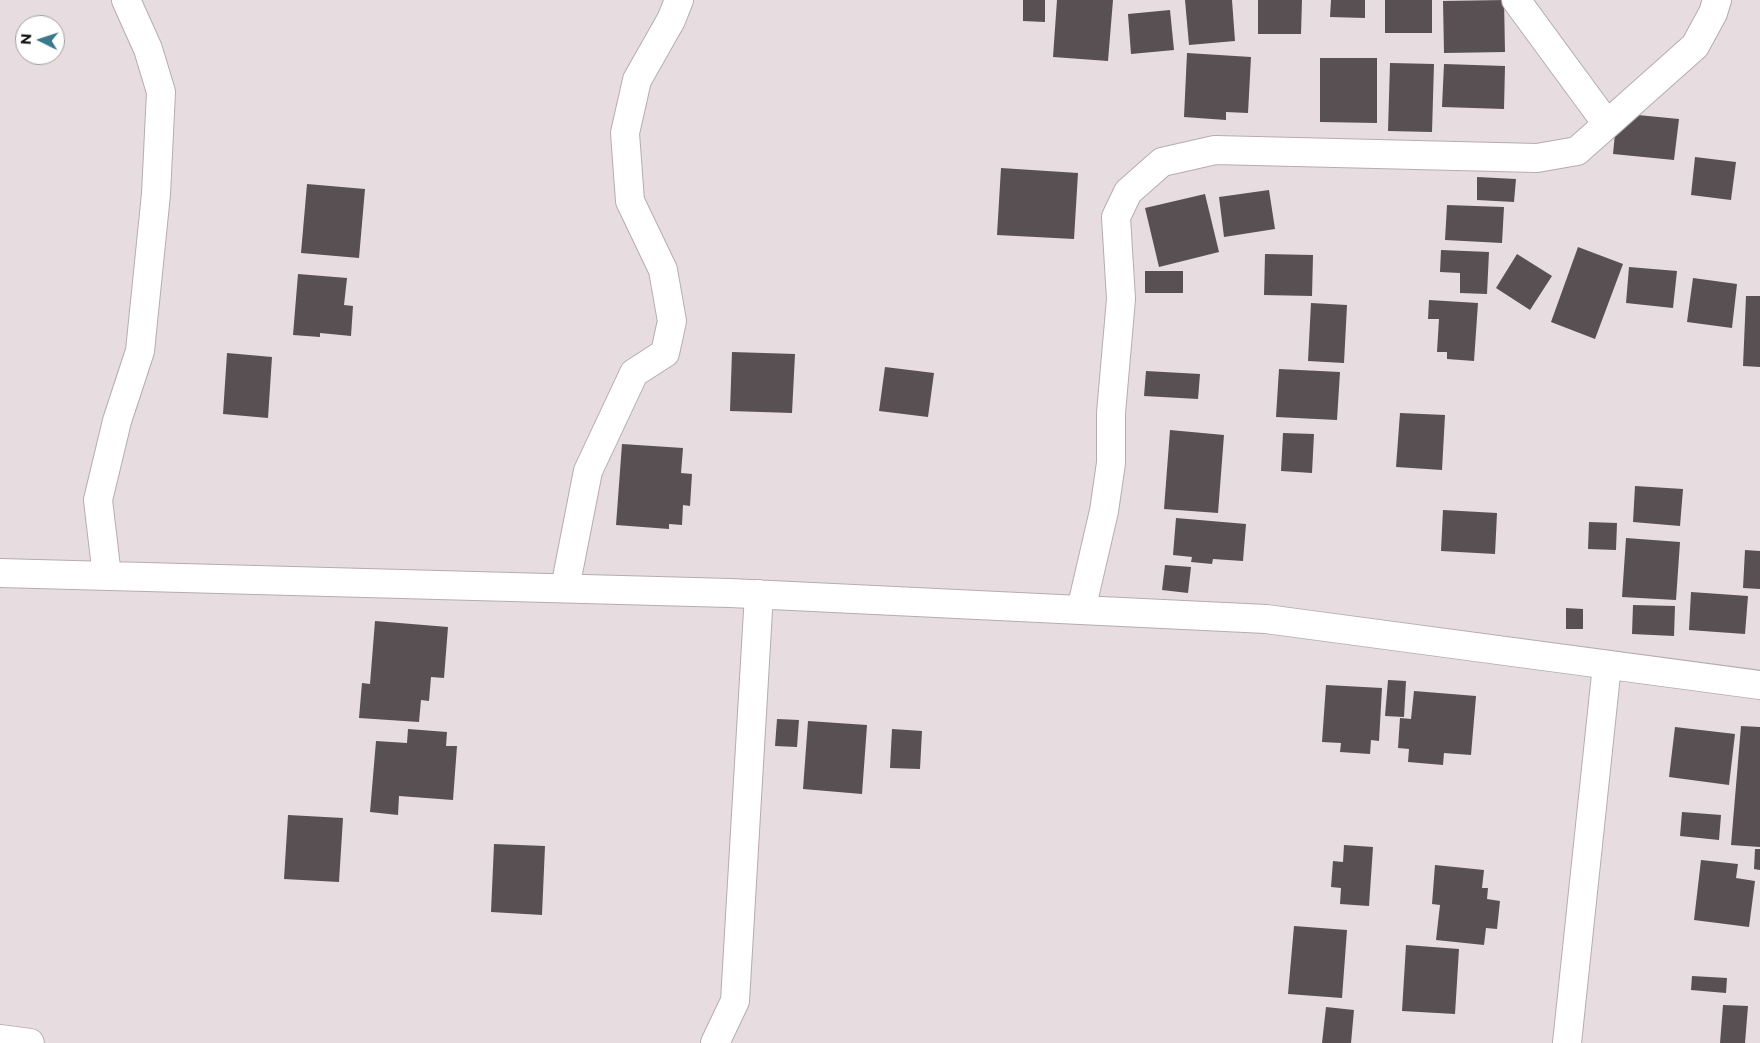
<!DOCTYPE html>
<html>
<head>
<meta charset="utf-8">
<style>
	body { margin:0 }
	#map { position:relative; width:1760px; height:1043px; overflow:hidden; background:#e7dce0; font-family:Montserrat,sans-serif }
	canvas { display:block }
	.north { position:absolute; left:15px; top:15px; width:50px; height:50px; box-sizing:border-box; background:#fff; border:1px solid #a09f9f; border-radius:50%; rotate:274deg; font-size:14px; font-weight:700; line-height:20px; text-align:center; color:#120f10 }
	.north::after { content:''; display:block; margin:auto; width:18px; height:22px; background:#39798d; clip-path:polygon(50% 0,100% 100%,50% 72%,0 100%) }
</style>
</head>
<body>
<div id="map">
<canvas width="1760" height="1043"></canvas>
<div class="north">N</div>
</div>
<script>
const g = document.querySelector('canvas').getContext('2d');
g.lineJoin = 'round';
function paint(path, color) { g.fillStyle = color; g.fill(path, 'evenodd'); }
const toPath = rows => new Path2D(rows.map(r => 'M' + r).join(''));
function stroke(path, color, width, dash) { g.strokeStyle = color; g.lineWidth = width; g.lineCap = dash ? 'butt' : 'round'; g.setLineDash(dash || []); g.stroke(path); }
const building = toPath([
	[1023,0,1045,0,1045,22,1023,21],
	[1057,0,1113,0,1108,61,1053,57],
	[1185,0,1232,0,1235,41,1189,45],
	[1258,0,1302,0,1301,34,1258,34],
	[1331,0,1365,0,1365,18,1330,17],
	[1385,0,1432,0,1432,33,1385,33],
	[1504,0,1505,52,1444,53,1443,1],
	[1170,10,1174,50,1131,54,1128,14],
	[1187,53,1251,57,1248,113,1226,112,1226,120,1184,117],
	[1320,58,1377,58,1377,123,1320,122],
	[1390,63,1434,64,1432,132,1388,131],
	[1444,64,1505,66,1504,109,1442,107],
	[1617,113,1679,119,1674,160,1613,154],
	[1695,157,1736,162,1731,200,1691,195],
	[1001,168,1078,173,1074,239,997,235],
	[1477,177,1516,179,1514,202,1477,200],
	[307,184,365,189,359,258,301,253],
	[1269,190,1275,229,1224,237,1219,197],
	[1205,194,1219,252,1159,267,1145,208],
	[1447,205,1504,207,1502,243,1445,240],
	[1578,247,1623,264,1595,339,1551,322],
	[1441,250,1489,252,1487,294,1460,293,1460,273,1440,272],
	[1265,254,1313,255,1312,296,1264,295],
	[1517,254,1552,276,1530,310,1496,288],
	[1629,267,1677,271,1673,308,1626,303],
	[1145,271,1183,271,1183,293,1145,293],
	[298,274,347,278,344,305,353,306,351,336,320,333,320,337,293,335],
	[1693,278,1737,284,1732,328,1687,322],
	[1746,296,1760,296,1760,367,1743,366],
	[1429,300,1478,303,1474,361,1447,359,1447,352,1437,352,1439,319,1428,319],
	[1311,303,1347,305,1344,363,1308,361],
	[732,352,795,354,792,413,730,411],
	[227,353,272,357,268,418,223,414],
	[885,367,934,373,928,417,879,411],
	[1279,369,1340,372,1337,420,1276,417],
	[1146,371,1200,374,1198,399,1144,396],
	[1400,413,1445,415,1442,470,1396,467],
	[1170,430,1224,435,1218,513,1164,509],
	[1283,433,1314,434,1312,473,1281,471],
	[622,444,683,448,681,473,692,474,690,506,683,505,682,525,669,524,669,529,616,525],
	[1635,486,1683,489,1680,526,1633,522],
	[1443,510,1497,513,1495,554,1441,551],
	[1176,518,1246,524,1243,561,1213,559,1212,564,1191,562,1192,557,1173,555],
	[1589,522,1617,523,1616,550,1588,549],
	[1626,538,1680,542,1676,600,1622,597],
	[1745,550,1760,551,1760,589,1743,588],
	[1165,565,1191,567,1188,593,1162,590],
	[1691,592,1748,596,1745,634,1689,630],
	[1633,605,1675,606,1674,636,1632,634],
	[1566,608,1583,609,1583,629,1566,629],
	[375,621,448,627,444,678,431,677,429,701,421,700,419,722,359,718,362,683,370,684],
	[1388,680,1406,681,1404,717,1385,716],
	[1326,685,1382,688,1379,741,1371,740,1370,754,1340,752,1341,743,1322,742],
	[1414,691,1476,696,1471,755,1444,753,1443,765,1408,762,1409,749,1398,748,1400,718,1411,719],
	[777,719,799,720,797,747,775,746],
	[808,721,867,725,862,794,803,789],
	[1741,726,1760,727,1760,847,1731,845],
	[1675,727,1735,734,1729,785,1669,777],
	[408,729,447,732,446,746,457,746,453,800,399,796,398,815,370,812,376,741,407,743],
	[892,729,922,731,920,769,890,768],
	[1682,812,1721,815,1719,840,1680,836],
	[288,815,343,818,339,882,284,879],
	[494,844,545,846,542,915,491,912],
	[1344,845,1373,847,1369,906,1340,904,1341,888,1331,887,1333,861,1343,862],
	[1755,849,1760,849,1760,870,1754,869],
	[1701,860,1738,864,1736,878,1755,881,1749,927,1694,920],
	[1435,865,1484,870,1482,888,1488,888,1487,899,1500,901,1497,929,1486,928,1484,945,1436,940,1440,905,1432,904],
	[1294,926,1347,930,1342,998,1288,994],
	[1406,945,1459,949,1455,1014,1402,1011],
	[1692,976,1727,978,1726,993,1691,990],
	[1723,1005,1748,1006,1745,1043,1720,1043],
	[1326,1007,1354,1010,1351,1043,1322,1043]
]);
const minor = toPath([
	[1516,0,1607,124],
	[0,573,730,593,1266,619,1760,685],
	[107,576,98,500,117,421,140,351,156,194,161,92,148,49,126,0],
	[565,588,588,471,634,373,665,353,672,321,663,270,630,201,625,133,637,80,671,20,679,0],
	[1081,610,1104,511,1111,463,1111,413,1121,299,1116,217,1128,192,1162,162,1215,150,1537,158,1577,151,1695,46,1713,13,1717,0],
	[0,1039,30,1043],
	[715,1043,735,1001,759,594],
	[1567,1043,1607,665]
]);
paint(building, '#595054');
stroke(minor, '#b6acb0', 30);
stroke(minor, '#fff', 28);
</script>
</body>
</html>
